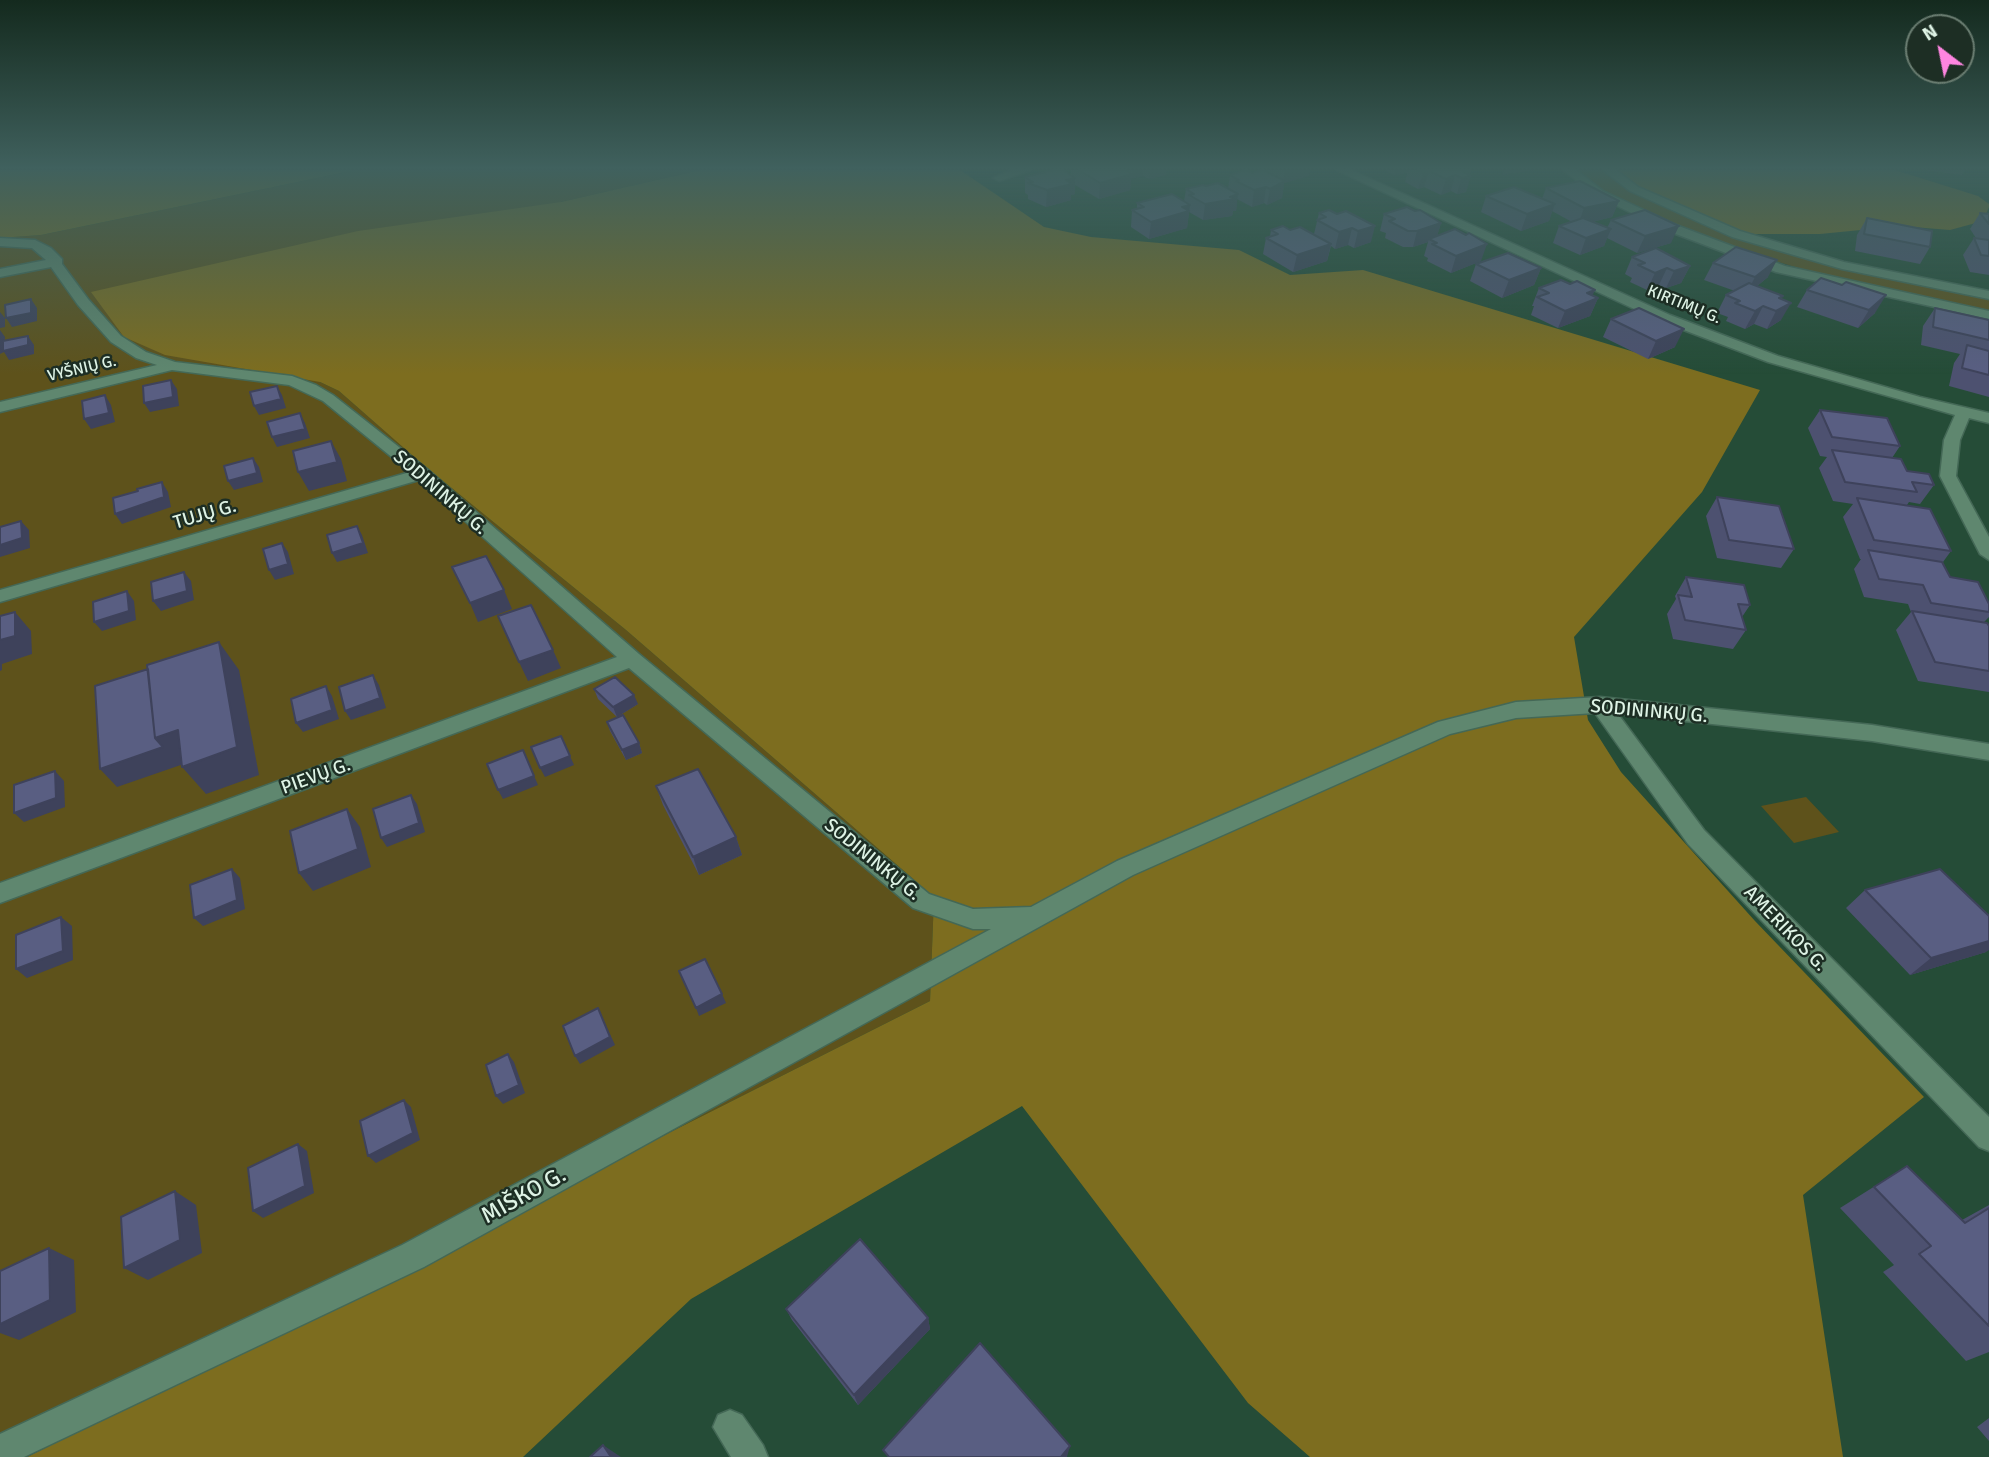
<!DOCTYPE html>
<html>
<head>
<meta charset="utf-8">
<style>
	body { margin:0 }
	#map { position:relative; width:1989px; height:1457px; overflow:hidden; background:#254c37; font-family:Signika,sans-serif }
	canvas { display:block }
	.north { position:absolute; left:1905px; top:14px; width:70px; height:70px; box-sizing:border-box; background:#1d2e24; border:2px solid #6a7d71; border-radius:50%; rotate:328deg; font-size:19px; font-weight:700; line-height:28px; text-align:center; color:#def3e5 }
	.north::after { content:''; display:block; margin:auto; width:24px; height:32px; background:#fe85e0; clip-path:polygon(50% 0,100% 100%,50% 72%,0 100%) }
</style>
</head>
<body>
<div id="map">
<canvas width="1989" height="1457"></canvas>
<div class="north">N</div>
</div>
<script>
const g = document.querySelector('canvas').getContext('2d');
g.lineJoin = 'round';
function paint(path, color) { g.fillStyle = color; g.fill(path, 'evenodd'); }
const toPath = rows => new Path2D(rows.map(r => 'M' + r).join(''));
function stroke(path, color, width, dash) { g.strokeStyle = color; g.lineWidth = width; g.lineCap = dash ? 'butt' : 'round'; g.setLineDash(dash || []); g.stroke(path); }
function label(font, color, halo, rows, align = 'center') {
  g.font = font + ' Signika,sans-serif'; g.lineWidth = 5; g.setLineDash([]); g.textBaseline = 'middle'; g.strokeStyle = halo; g.fillStyle = color; for (const [text, x, y, turn = 0] of rows) {
    g.save(); g.translate(x, y); g.rotate((+turn || 0) * Math.PI / 180); g.textAlign = isNaN(turn) ? turn : align; if (halo) g.strokeText(text, 0, 0); g.fillText(text, 0, 0); g.restore();
  }
}
const green = toPath([
	[356,170,700,170,561,202,320,382,339,391,421,463,626,630,934,897,930,1001,27,1457,0,1457,0,238,41,235],
	[1575,170,1604,170,1631,189,1731,234,1842,268,1989,297,1989,312,1842,281,1732,248,1677,227,1607,193],
	[1806,797,1839,832,1794,843,1761,806]
]);
const forest = toPath([
	[0,170,356,170,41,235,0,238],
	[700,170,960,170,1044,227,1091,237,1239,250,1290,275,1363,270,1760,390,1702,492,1574,637,1588,720,1621,772,1755,921,1924,1097,1803,1195,1843,1457,1310,1457,1248,1403,1022,1106,691,1299,523,1457,27,1457,930,1001,934,897,626,630,421,463,339,391,320,382,165,355,124,337,91,292,358,231,561,202],
	[1608,170,1895,170,1978,196,1989,204,1989,207,1983,221,1950,230,1901,226,1820,234,1736,234,1634,189]
]);
const street = toPath([
	[1012,170,1031,170,999,181,993,178,1012,170],
	[1336,170,1351,170,1670,315,1778,356,1920,397,1989,413,1989,423,1969,418,1960,440,1956,476,1989,537,1989,560,1980,554,1940,476,1944,440,1955,415,1768,362,1660,321,1336,170],
	[1563,170,1576,170,1603,191,1676,225,1785,266,1989,311,1989,319,1776,272,1668,231,1595,195,1563,170],
	[1603,170,1616,170,1638,187,1740,231,1844,262,1989,291,1989,299,1842,269,1732,237,1630,191,1603,170],
	[0,238,35,240,51,248,62,259,62,264,88,299,121,336,146,352,175,362,292,376,316,385,333,395,428,470,639,654,929,894,973,909,1031,907,1117,861,1438,722,1516,702,1600,697,1872,725,1989,744,1989,760,1872,741,1618,714,1704,830,1989,1117,1989,1151,1979,1147,1688,844,1595,713,1516,718,1450,734,1133,875,424,1267,24,1457,0,1457,0,1434,402,1245,991,929,973,929,913,908,629,668,0,903,0,883,617,657,419,480,0,602,0,590,410,472,323,401,289,385,172,370,0,412,0,402,157,365,136,358,111,342,78,305,51,267,0,277,0,269,46,260,32,248,0,246,0,238],
	[730,1410,742,1415,763,1445,768,1457,731,1457,713,1427,718,1415,730,1410]
]);
const wall = toPath([
	[1071,170,1166,170,1166,175,1149,179,1143,176,1131,178,1130,190,1099,199,1075,185,1075,194,1071,195,1071,200,1046,207,1028,199,1028,195,1025,193,1025,177,1071,175],
	[1256,170,1310,170,1309,176,1284,183,1282,198,1267,205,1264,203,1252,207,1237,199,1236,211,1233,211,1232,216,1203,220,1189,212,1187,228,1149,239,1131,227,1132,210,1137,209,1137,203,1184,201,1186,189,1206,186,1228,188,1230,175,1252,173,1258,171],
	[1384,170,1471,170,1466,192,1457,194,1451,191,1441,195,1424,187,1418,189,1405,182,1407,173,1394,175],
	[1921,170,1965,170,1962,175],
	[1546,188,1619,201,1612,217,1592,222,1607,228,1611,220,1671,243,1637,253,1607,238,1604,246,1580,255,1553,243,1559,226,1572,222,1552,211,1549,221,1521,231,1481,212,1486,196,1542,199],
	[1319,213,1337,214,1371,242,1354,248,1348,245,1335,249,1331,246,1327,261,1293,272,1263,254,1266,238,1270,236,1271,230,1290,230,1314,234],
	[1980,213,1989,214,1989,275,1970,272,1963,255,1974,238,1976,238,1970,229],
	[1384,214,1441,223,1437,236,1481,261,1451,273,1427,261,1428,258,1424,256,1428,242,1413,247,1403,247,1385,238,1386,233,1380,231],
	[1867,218,1930,247,1920,264,1855,251,1857,235],
	[1632,257,1690,266,1681,283,1666,288,1659,285,1647,290,1630,282,1632,278,1625,274],
	[1713,263,1768,277,1757,286,1781,299,1781,320,1767,329,1754,324,1745,329,1726,321,1728,317,1717,313,1726,295,1735,291,1704,280],
	[1476,264,1541,268,1534,285,1502,298,1470,281],
	[1842,285,1875,313,1858,328,1797,307,1807,290],
	[1539,288,1593,296,1598,298,1590,316,1558,328,1531,315,1534,306,1532,306],
	[1935,308,1989,320,1989,397,1949,386,1954,363,1960,354,1921,345,1923,326],
	[1611,319,1675,347,1648,359,1603,337],
	[1820,410,1900,446,1892,458,1907,471,1934,485,1920,504,1909,502,1907,505,1951,551,1943,562,1950,577,1989,604,1989,617,1984,622,1989,626,1989,692,1918,681,1896,630,1911,612,1908,604,1864,597,1854,569,1861,559,1860,559,1843,517,1853,504,1833,501,1819,468,1827,457,1820,456,1808,428],
	[1717,497,1794,549,1781,568,1717,558,1706,516],
	[1686,577,1750,605,1742,617,1746,630,1733,649,1673,639,1667,614,1676,599,1675,596],
	[594,689,638,704,617,717,598,699],
	[607,722,639,743,642,753,626,760,610,731],
	[656,786,736,837,742,855,699,875,663,805],
	[1865,890,1986,952,1910,975,1846,908],
	[1907,1166,1962,1220,1989,1205,1989,1352,1966,1361,1883,1272,1894,1265,1840,1208],
	[786,1309,928,1318,930,1329,858,1405,792,1320],
	[1989,1418,1989,1441,1977,1427]
]);
const shadedWall = toPath([
	[1133,170,1143,170,1143,176,1132,179],
	[1150,170,1166,170,1166,175,1149,179],
	[1285,170,1310,170,1309,176,1284,183,1282,198,1267,205,1270,189,1283,182],
	[1396,170,1408,170,1407,173,1394,175],
	[1469,170,1471,170,1469,176,1471,176,1466,192,1457,194,1463,172],
	[1504,170,1535,170,1502,175],
	[1429,171,1424,187,1418,189,1423,173],
	[1132,174,1130,190,1099,199,1100,183],
	[1455,175,1451,191,1441,195,1446,179],
	[1075,178,1075,194,1071,195,1071,200,1046,207,1047,190,1066,180],
	[1266,187,1264,203,1252,207,1254,190],
	[1238,194,1236,211,1233,211,1232,216,1203,220,1205,204],
	[1619,201,1612,217,1578,225,1584,208],
	[1555,204,1549,221,1521,231,1527,214],
	[1190,205,1187,228,1149,239,1151,222,1182,207],
	[1441,223,1436,240,1429,239,1428,242,1413,247,1417,231],
	[1375,226,1371,242,1354,248,1358,231],
	[1679,226,1671,243,1637,253,1645,236],
	[1352,228,1348,245,1335,249,1339,232],
	[1611,229,1604,246,1580,255,1586,238],
	[1331,244,1327,261,1293,272,1297,255],
	[1487,244,1481,261,1451,273,1456,256],
	[1777,260,1768,277,1746,295,1755,277],
	[1690,266,1681,283,1666,288,1674,271],
	[1541,268,1534,285,1502,298,1509,280],
	[1667,268,1659,285,1647,290,1655,273],
	[1595,290,1590,301,1598,298,1590,316,1558,328,1565,311,1587,293],
	[1886,295,1875,313,1858,328,1869,310],
	[31,299,37,308,37,321,12,327,6,318],
	[1791,303,1781,320,1767,329,1776,311],
	[1763,306,1754,324,1745,329,1755,311],
	[0,312,5,318,5,327,0,328],
	[1684,329,1675,347,1648,359,1656,341],
	[0,330,5,337,4,350,28,336,34,345,34,354,9,360,4,352,0,354],
	[171,380,177,389,179,406,150,412,144,403],
	[277,386,282,395,286,408,259,415,254,406],
	[105,395,111,405,115,422,91,429,84,419],
	[300,413,305,423,310,438,277,447,272,437],
	[331,441,341,459,347,481,309,491,298,472],
	[253,458,259,467,263,482,234,490,228,481],
	[162,482,168,492,171,507,122,524,115,514],
	[21,521,29,530,30,548,0,557,0,545],
	[357,526,362,535,368,553,337,562,332,553],
	[282,543,288,552,294,574,275,580,269,570],
	[184,572,191,581,194,600,161,611,153,601],
	[504,590,512,609,478,622,470,603],
	[127,591,134,601,136,620,102,631,94,622],
	[15,612,31,631,32,654,2,664,2,670,0,671,0,640],
	[219,642,239,670,259,775,206,794,182,767],
	[553,650,561,668,528,681,519,662],
	[373,675,379,685,386,708,351,720,345,711],
	[326,686,332,696,339,719,303,732,296,723],
	[634,695,638,704,617,717,613,707],
	[178,730,201,758,117,787,100,769,155,738],
	[639,743,642,753,626,760,622,750],
	[523,750,538,785,503,799,498,790],
	[570,756,574,765,545,777,540,768],
	[55,771,64,781,65,807,24,822,14,813],
	[411,795,417,804,425,832,387,847,381,838],
	[347,809,360,827,371,867,313,891,299,873],
	[736,837,742,855,699,875,693,857],
	[232,869,240,878,245,909,203,926,194,918],
	[61,917,72,926,73,960,27,978,16,969],
	[1989,941,1989,950,1986,952,1910,975,1931,958],
	[722,994,726,1003,699,1016,696,1008],
	[598,1008,615,1045,580,1064,575,1056],
	[508,1054,514,1062,525,1093,503,1104,496,1096],
	[404,1100,411,1107,420,1140,376,1163,368,1156],
	[298,1144,307,1151,314,1193,263,1218,253,1211],
	[175,1191,196,1205,202,1253,148,1280,124,1268],
	[49,1248,74,1260,76,1312,19,1340,0,1333,0,1324],
	[928,1318,930,1329,858,1405,854,1395],
	[603,1445,621,1457,611,1457],
	[1070,1446,1067,1457,1061,1457]
]);
const building = toPath([
	[1055,170,1063,170,1075,178,1066,180,1072,184,1047,190,1028,183,1033,182,1025,177,1055,170],
	[1079,170,1125,170,1132,174,1100,183,1079,170],
	[1246,170,1252,173,1263,170,1285,181,1270,189,1266,187,1254,190,1236,181,1239,180,1230,175,1246,170],
	[1418,170,1469,170,1463,172,1471,176,1462,178,1455,175,1446,179,1429,171,1423,173,1418,170],
	[1580,181,1619,201,1584,208,1546,188,1580,181],
	[1218,183,1238,194,1230,197,1235,199,1205,204,1189,195,1194,194,1186,189,1203,185,1206,186,1218,183],
	[1514,187,1555,204,1527,214,1486,196,1514,187],
	[1172,194,1190,205,1182,207,1189,211,1151,222,1132,210,1144,207,1137,203,1172,194],
	[1407,207,1415,211,1420,210,1441,223,1417,231,1408,231,1389,221,1395,219,1384,214,1407,207],
	[1329,210,1337,214,1346,211,1375,226,1358,231,1352,228,1339,232,1317,220,1326,217,1319,213,1329,210],
	[1645,210,1679,226,1645,236,1611,220,1645,210],
	[1980,213,1989,214,1989,224,1980,213],
	[1583,218,1611,229,1586,238,1559,226,1583,218],
	[1867,218,1932,231,1930,247,1864,234,1867,218],
	[1283,226,1290,230,1300,227,1331,244,1297,255,1266,238,1278,234,1271,230,1283,226],
	[1455,229,1466,235,1469,233,1487,244,1456,256,1432,244,1437,243,1429,239,1455,229],
	[1974,238,1989,240,1989,256,1981,255,1974,238],
	[1736,247,1777,260,1755,277,1713,263,1736,247],
	[1656,248,1690,266,1674,271,1667,268,1655,273,1638,265,1645,263,1632,257,1656,248],
	[1508,253,1541,268,1509,280,1476,264,1508,253],
	[1821,278,1842,285,1846,282,1886,295,1869,310,1807,290,1821,278],
	[1561,280,1570,284,1577,281,1595,290,1587,293,1598,298,1565,311,1537,297,1549,293,1539,288,1561,280],
	[1749,283,1783,296,1779,298,1791,303,1776,311,1763,306,1755,311,1735,303,1740,301,1726,295,1749,283],
	[31,299,31,313,6,318,5,305,31,299],
	[1639,308,1684,329,1656,341,1611,319,1639,308],
	[1935,308,1989,320,1989,340,1933,327,1935,308],
	[28,336,28,345,3,351,3,341,28,336],
	[1967,345,1989,351,1989,375,1962,368,1967,345],
	[171,380,173,397,144,403,143,386,171,380],
	[277,386,281,399,254,406,250,392,277,386],
	[105,395,109,413,84,419,82,401,105,395],
	[1820,410,1887,418,1900,446,1832,437,1820,410],
	[300,413,305,429,272,437,267,422,300,413],
	[331,441,337,462,298,472,293,451,331,441],
	[1832,450,1901,459,1907,471,1929,474,1934,485,1912,482,1917,492,1845,482,1832,450],
	[253,458,257,473,228,481,224,466,253,458],
	[162,482,164,497,115,514,113,498,138,491,137,489,162,482],
	[1717,497,1779,506,1794,549,1729,540,1717,497],
	[1857,498,1930,509,1951,551,1874,540,1857,498],
	[21,521,22,538,0,545,0,527,21,521],
	[357,526,363,543,332,553,327,535,357,526],
	[282,543,288,564,269,570,263,549,282,543],
	[1868,550,1942,562,1950,577,1978,582,1989,604,1989,612,1931,603,1923,585,1879,579,1868,550],
	[486,556,504,590,470,603,452,567,486,556],
	[184,572,187,591,153,601,151,582,184,572],
	[1686,577,1744,585,1750,605,1738,604,1746,630,1685,620,1678,595,1692,597,1686,577],
	[127,591,129,611,94,622,93,602,127,591],
	[531,605,553,650,519,662,498,616,531,605],
	[1912,611,1987,623,1989,626,1989,671,1935,662,1912,611],
	[15,612,15,636,0,640,0,616,15,612],
	[219,642,237,747,182,767,178,730,155,738,147,665,219,642],
	[148,669,155,738,163,747,100,769,95,686,148,669],
	[373,675,380,698,345,711,339,687,373,675],
	[615,677,634,695,613,707,594,689,615,677],
	[326,686,332,710,296,723,291,699,326,686],
	[623,715,639,743,622,750,607,722,623,715],
	[561,736,570,756,540,768,531,747,561,736],
	[523,750,534,776,498,790,487,764,523,750],
	[698,769,736,837,693,857,656,786,698,769],
	[55,771,56,798,14,813,14,785,55,771],
	[411,795,419,823,381,838,373,809,411,795],
	[347,809,358,849,299,873,290,831,347,809],
	[232,869,237,900,194,918,190,885,232,869],
	[1940,869,1989,916,1989,941,1931,958,1865,890,1940,869],
	[61,917,63,951,16,969,16,935,61,917],
	[705,959,722,994,696,1008,679,971,705,959],
	[598,1008,610,1037,575,1056,563,1026,598,1008],
	[508,1054,519,1085,496,1096,486,1065,508,1054],
	[404,1100,413,1133,368,1156,360,1121,404,1100],
	[298,1144,305,1186,253,1211,248,1168,298,1144],
	[1907,1166,1965,1223,1989,1208,1989,1326,1919,1254,1931,1246,1874,1187,1907,1166],
	[175,1191,180,1240,124,1268,121,1217,175,1191],
	[860,1239,928,1318,854,1395,786,1309,860,1239],
	[49,1248,50,1300,0,1324,0,1271,49,1248],
	[980,1343,1070,1446,1061,1457,889,1457,883,1450,980,1343],
	[603,1445,611,1457,590,1457,603,1445]
]);
const farStreetnames = [
	["KIRTIMŲ G.",1684,305,22],
	["VYŠNIŲ G.",82,369,-13]
];
const streetNames = [
	["SODININKŲ G.",440,493,41],
	["TUJŲ G.",205,515,-16],
	["SODININKŲ G.",1649,712,5],
	["PIEVŲ G.",316,777,-20],
	["SODININKŲ G.",872,860,39],
	["AMERIKOS G.",1785,929,46]
];
const nearStreetnames = [
	["MIŠKO G.",524,1196,-29]
];
paint(green, '#5e521b');
paint(forest, '#7d6d1f');
stroke(street, '#446856', 3);
paint(street, '#5f876f');
paint(wall, '#4d5170');
paint(shadedWall, '#3e425b');
paint(building, '#595e82');
stroke(building, '#3e425b', 2);
const sky = g.createLinearGradient(0, 0, 0, 374);
sky.addColorStop(0, '#142a1e');
sky.addColorStop(0.45, '#40615e');
sky.addColorStop(1, '#40615e00');
g.fillStyle = sky;
g.fillRect(0, 0, 1989, 374);
label('16px', '#def3e5', '#1d2e24', farStreetnames);
label('19px', '#def3e5', '#1d2e24', streetNames);
label('23px', '#def3e5', '#1d2e24', nearStreetnames);
</script>
</body>
</html>
